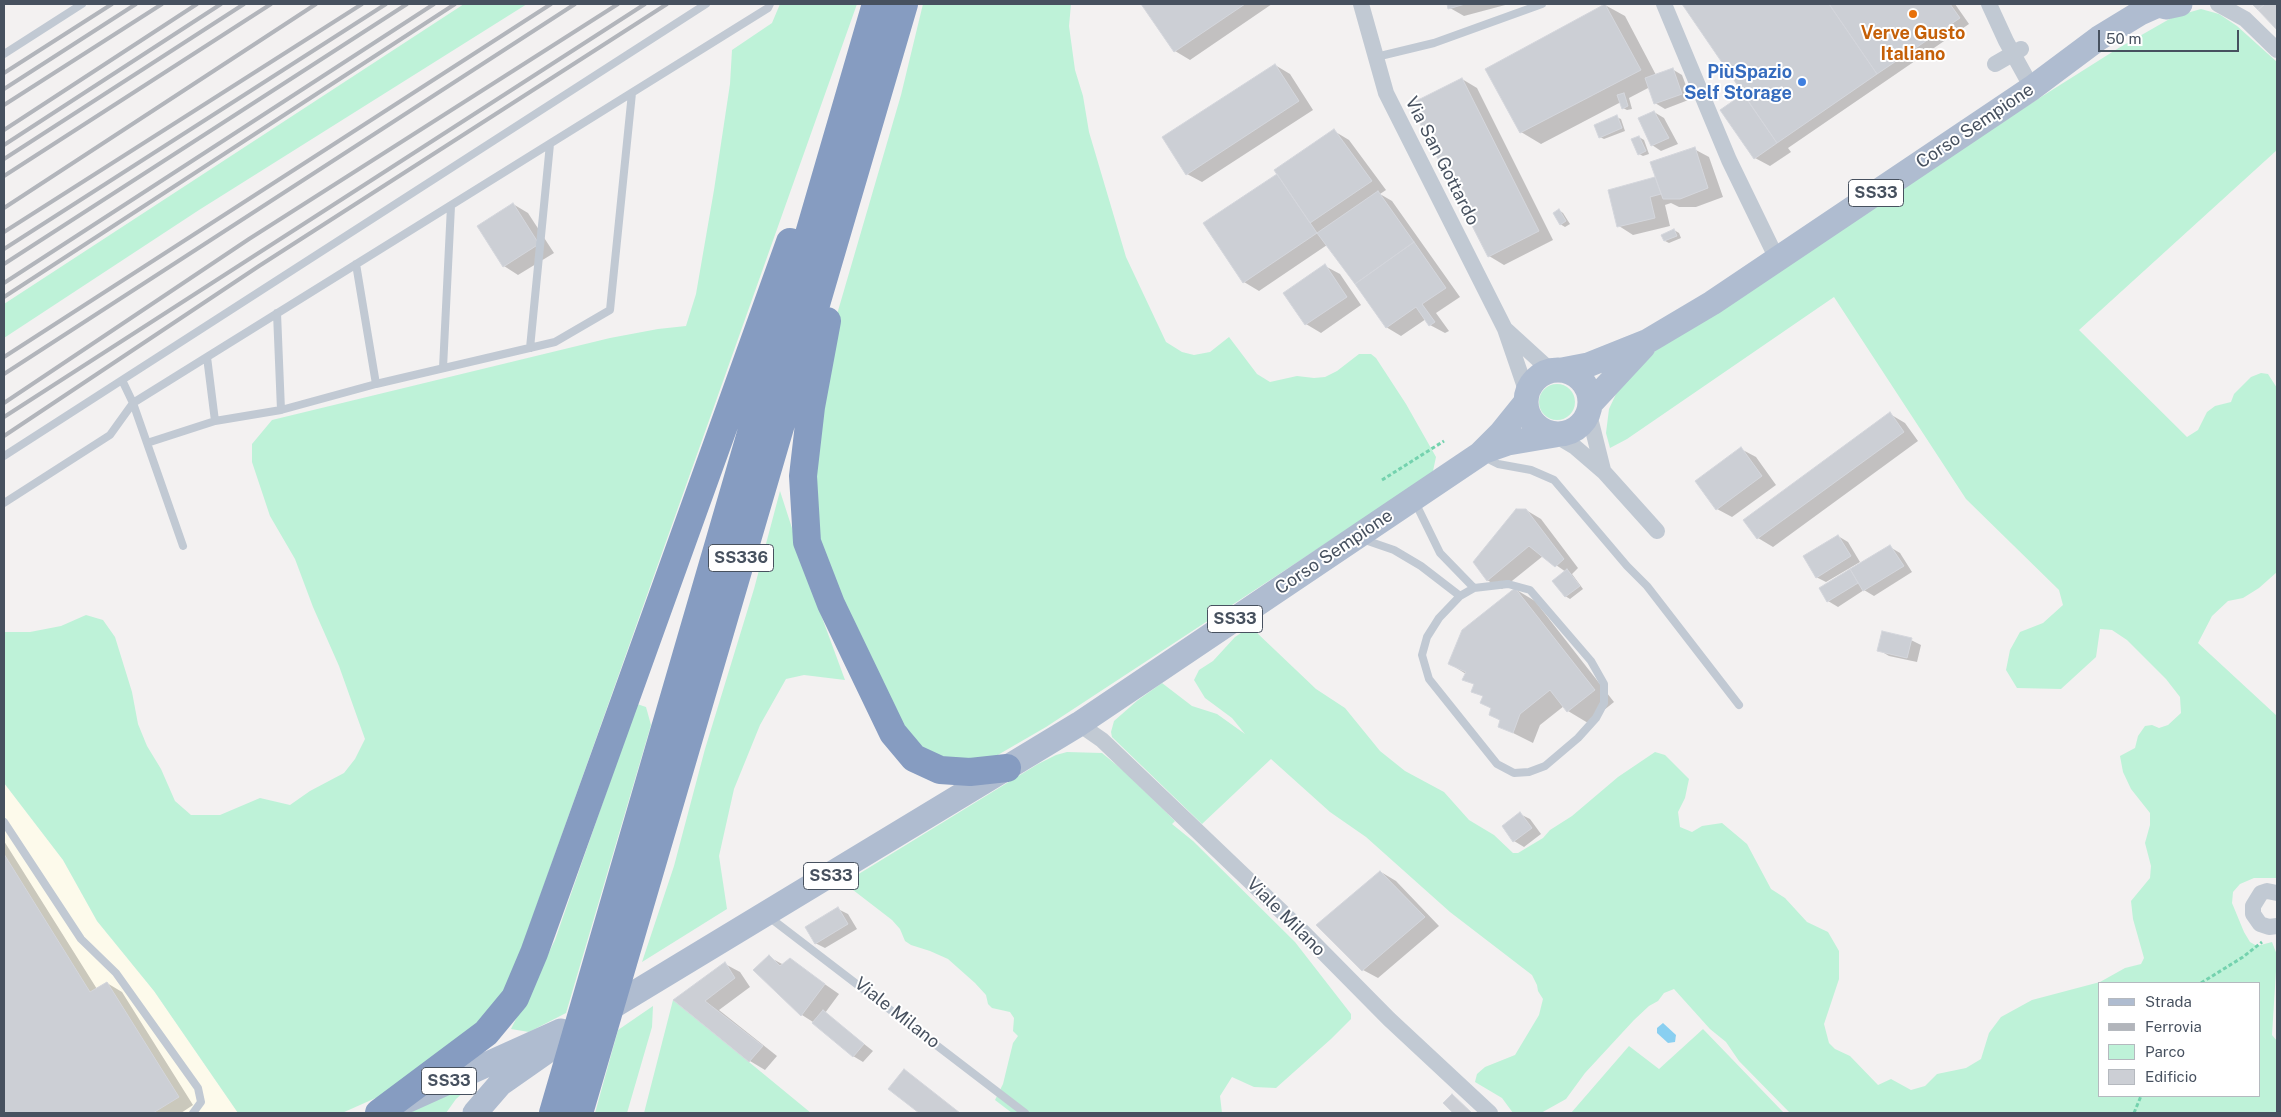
<!DOCTYPE html>
<html>
<head>
<meta charset="utf-8">
<style>
	body { margin:0 }
	#map { position:relative; width:2281px; height:1117px; overflow:hidden; background:#f3f1f1; font-family:"Public Sans",sans-serif }
	canvas { display:block }
	.frame { position:absolute; inset:0; border:5px solid #47515f; pointer-events:none }
	.legend { position:absolute; left:2098px; top:982px; width:162px; height:115px; box-sizing:border-box; background:#fff; border:1px solid #b5b9bf; margin:0; padding:6px 9px; list-style:none; font-size:15px; color:#47515f }
	.legend li { display:flex; align-items:center; gap:10px; height:25px }
	.legend b { width:25px; border:1px solid #b5b9bf }
	.scale { position:absolute; left:2098px; top:30px; width:141px; height:22px; box-sizing:border-box; border:2px solid #47515f; border-top:0; padding-left:6px; font-size:15px; line-height:18px; white-space:nowrap; color:#47515f; -webkit-text-stroke:4px #fff; paint-order:stroke }
</style>
</head>
<body>
<div id="map">
<canvas width="2281" height="1117"></canvas>
<div class="frame"></div>
<ul class="legend">
<li><b style="height:6px;background:#afbcd0"></b>Strada</li>
<li><b style="height:6px;background:#b2b5bb"></b>Ferrovia</li>
<li><b style="height:14px;background:#bef2d8"></b>Parco</li>
<li><b style="height:14px;background:#cccfd5"></b>Edificio</li>
</ul>
<div class="scale">50 m</div>
</div>
<script>
const g = document.querySelector('canvas').getContext('2d');
g.lineJoin = 'round';
function paint(path, color) { g.fillStyle = color; g.fill(path, 'evenodd'); }
const toPath = rows => new Path2D(rows.map(r => 'M' + r).join(''));
function stroke(path, color, width, dash) { g.strokeStyle = color; g.lineWidth = width; g.lineCap = dash ? 'butt' : 'round'; g.setLineDash(dash || []); g.stroke(path); }
function label(font, color, halo, rows, align = 'center') {
  g.font = font + ' "Public Sans",sans-serif'; g.lineWidth = 4; g.setLineDash([]); g.textBaseline = 'middle'; g.strokeStyle = halo; g.fillStyle = color; for (const [text, x, y, turn = 0] of rows) {
    g.save(); g.translate(x, y); g.rotate((+turn || 0) * Math.PI / 180); g.textAlign = isNaN(turn) ? turn : align; if (halo) g.strokeText(text, 0, 0); g.fillText(text, 0, 0); g.restore();
  }
}
const commercial = toPath([
	[4,783,63,860,97,921,154,991,238,1113,4,1113]
]);
const green = toPath([
	[464,4,527,4,199,210,4,338,4,304],
	[780,4,857,4,506,992,478,1027,405,1085,342,1113,238,1113,154,991,97,921,63,860,4,783,4,632,30,632,61,626,86,615,103,620,115,637,132,692,138,724,147,746,161,769,175,801,191,815,220,815,260,798,290,805,310,791,344,773,355,759,365,739,339,666,313,607,295,559,270,516,252,462,252,444,272,420,610,338,658,329,686,326,696,294,714,190,730,84,732,50,772,23],
	[923,4,1071,4,1069,26,1075,70,1083,96,1089,132,1126,257,1166,342,1182,352,1194,355,1210,352,1229,337,1257,374,1270,382,1297,376,1314,378,1325,377,1337,371,1359,354,1371,354,1376,358,1406,404,1436,457,1433,471,1424,479,1046,727,996,756,951,764,913,745,816,547,809,476,833,328,901,95],
	[2201,9,2219,14,2237,26,2277,62,2277,150,2079,330,2187,437,2198,430,2207,412,2215,406,2231,402,2234,394,2251,377,2261,373,2268,374,2277,388,2277,572,2259,588,2243,598,2228,601,2212,616,2198,643,2277,716,2277,878,2254,878,2240,884,2233,892,2232,903,2244,932,2250,942,2257,946,2272,942,2277,955,2272,1035,2277,1041,2277,1113,1790,1113,1739,1061,1726,1042,1710,1029,1674,989,1664,993,1658,1001,1649,1006,1634,1020,1585,1073,1566,1099,1541,1113,1513,1113,1502,1098,1475,1082,1477,1074,1485,1067,1515,1055,1539,1015,1543,999,1538,991,1537,985,1532,975,1450,912,1366,837,1330,812,1271,759,1202,824,1112,737,1111,732,1114,721,1138,700,1162,683,1192,706,1217,714,1245,734,1232,718,1205,698,1194,680,1199,670,1213,661,1235,637,1244,631,1255,631,1316,689,1345,708,1380,751,1405,771,1444,792,1469,820,1494,835,1513,853,1518,853,1543,838,1550,830,1572,816,1618,777,1655,752,1665,755,1689,779,1685,798,1678,812,1680,827,1692,832,1702,826,1722,823,1747,844,1771,889,1785,898,1807,922,1828,932,1839,951,1839,979,1824,1024,1829,1043,1835,1049,1850,1056,1878,1085,1891,1079,1911,1090,1925,1086,1937,1074,1966,1068,1981,1059,1989,1033,2001,1017,2032,1000,2100,982,2125,968,2141,964,2144,958,2133,919,2131,901,2150,878,2151,866,2145,843,2150,825,2150,813,2131,789,2123,772,2120,756,2135,748,2138,736,2145,726,2152,725,2159,728,2168,725,2181,713,2180,697,2166,679,2127,640,2112,630,2100,629,2096,657,2061,689,2017,688,2006,670,2010,650,2020,632,2043,623,2063,605,2059,590,1966,499,1834,297,1627,439,1610,448,1606,433,1609,409,1616,394,1643,361,1665,343,1946,157,2117,49,2173,17],
	[2100,983,2260,983,2260,1096,2100,1096],
	'1539 402a18 18 0 1 1 36 0a18 18 0 1 1-36 0Z',
	[780,491,813,593,845,680,804,675,786,679,760,725,734,789,719,856,727,909,642,962,674,866,705,749,754,589],
	[637,704,646,707,651,725,566,1013,529,1032,511,1029,555,940],
	[1067,752,1102,753,1125,772,1175,821,1172,824,1193,841,1295,942,1351,1014,1351,1019,1331,1039,1276,1088,1254,1087,1232,1077,1220,1096,1222,1113,1012,1113,995,1100,1003,1084,1013,1043,1018,1036,1013,1031,1014,1018,1010,1012,992,1008,988,1004,986,995,975,983,948,959,930,951,911,945,905,941,900,929,892,920,844,883,1038,764,1056,755],
	[673,1000,749,1062,811,1113,644,1113],
	[653,1006,652,1027,627,1113,595,1113,618,1030],
	[1703,1029,1784,1113,1571,1113,1629,1046,1659,1069],
	[468,1081,474,1083,456,1099,446,1113,404,1113]
]);
const water = toPath([
	[1663,1023,1676,1035,1675,1042,1668,1043,1657,1033,1657,1028]
]);
const shadow = toPath([
	[1143,4,1272,4,1190,60,1175,51],
	[1448,4,1509,4,1464,16,1450,8],
	[1683,4,1955,4,1969,24,1788,148,1791,152,1770,166,1755,158,1743,95,1747,98],
	[1605,5,1625,16,1656,75,1672,69,1682,75,1691,99,1665,109,1655,103,1650,87,1629,98,1632,109,1627,110,1623,108,1621,102,1541,144,1521,132],
	[1275,65,1290,74,1313,110,1202,182,1187,174],
	[1462,79,1477,88,1553,240,1504,265,1489,256],
	[1654,112,1664,118,1678,144,1661,151,1652,145],
	[1616,117,1621,119,1625,131,1604,139,1600,137],
	[1334,131,1349,140,1386,190,1380,194,1392,201,1460,297,1436,313,1449,331,1445,333,1430,325,1426,319,1401,336,1386,327,1327,245,1259,291,1244,282,1278,174],
	[1639,137,1644,140,1649,154,1643,156,1639,154],
	[1694,149,1709,157,1723,197,1696,207,1679,207,1671,203,1665,205,1670,226,1633,235,1619,226,1610,191,1657,178],
	[513,204,528,213,554,253,518,275,504,266],
	[1559,210,1563,213,1570,224,1565,227,1560,224],
	[1674,230,1679,233,1681,238,1669,243,1665,241],
	[1325,266,1340,274,1361,305,1321,333,1306,324,1285,293],
	[1890,414,1905,423,1918,441,1773,547,1758,538],
	[1741,449,1756,457,1776,485,1732,517,1717,509],
	[1526,510,1541,519,1578,568,1572,574,1583,589,1570,599,1565,596,1566,572,1543,556,1502,589,1487,580],
	[1838,536,1848,542,1860,562,1826,582,1816,577],
	[1890,547,1900,553,1912,572,1874,596,1864,590,1838,607,1828,601,1820,589],
	[1515,589,1535,601,1614,702,1588,723,1568,711,1564,706,1540,725,1533,743,1499,726,1501,721,1490,714,1492,709,1482,703,1484,697,1473,691,1475,685,1464,679,1466,674,1450,664],
	[1911,640,1921,645,1917,662,1889,656,1879,650],
	[1520,814,1530,819,1541,834,1524,847,1514,841,1503,826],
	[4,841,97,989,107,983,122,992,193,1105,181,1113,4,1113],
	[1381,872,1396,881,1439,926,1378,978,1363,970],
	[838,909,848,914,857,929,825,948,815,943],
	[769,957,784,965,790,960,839,994,825,1013,873,1051,863,1062,853,1056,813,1022,802,1015,755,970],
	[725,964,740,972,750,987,719,1010,777,1056,765,1070,750,1061,675,1000]
]);
const building = toPath([
	[1141,4,1245,4,1174,52,1141,4],
	[1447,4,1465,4,1448,9,1447,4],
	[1605,4,1641,70,1520,133,1485,69,1605,4],
	[1682,4,1829,4,1877,74,1777,143,1682,4],
	[1829,4,1950,4,1960,18,1877,74,1829,4],
	[2252,4,2265,4,2258,10,2252,4],
	[2265,4,2277,4,2277,30,2258,10,2265,4],
	[1275,64,1299,101,1186,175,1162,137,1275,64],
	[1673,68,1682,94,1654,104,1645,78,1673,68],
	[1462,78,1539,231,1488,257,1410,104,1462,78],
	[1624,93,1628,106,1622,109,1617,95,1624,93],
	[1743,94,1777,143,1754,159,1720,110,1743,94],
	[1654,111,1669,138,1651,146,1638,118,1654,111],
	[1617,115,1622,128,1599,138,1594,125,1617,115],
	[1334,129,1372,181,1310,223,1274,170,1334,129],
	[1639,136,1646,151,1638,155,1631,139,1639,136],
	[1695,147,1708,188,1680,199,1663,199,1650,162,1695,147],
	[1277,174,1317,233,1243,283,1203,223,1277,174],
	[1655,177,1661,194,1650,197,1655,218,1617,227,1608,190,1655,177],
	[1378,191,1414,242,1355,284,1317,233,1378,191],
	[513,203,539,244,503,267,477,226,513,203],
	[1559,209,1566,221,1560,225,1553,213,1559,209],
	[1674,229,1677,236,1664,241,1661,235,1674,229],
	[1414,242,1446,288,1422,304,1435,322,1429,326,1416,307,1386,328,1355,284,1414,242],
	[1325,264,1347,297,1305,325,1283,293,1325,264],
	[1890,412,1904,432,1757,539,1743,520,1890,412],
	[1741,447,1762,476,1716,510,1695,481,1741,447],
	[1516,509,1526,509,1564,559,1555,567,1529,546,1487,581,1473,562,1516,509],
	[1838,535,1851,556,1816,578,1803,556,1838,535],
	[1890,545,1904,566,1863,591,1850,569,1890,545],
	[1567,569,1580,586,1565,597,1552,581,1567,569],
	[1850,569,1858,583,1827,602,1819,588,1850,569],
	[1515,588,1595,690,1567,712,1550,690,1520,714,1513,733,1498,727,1500,720,1489,715,1491,708,1480,703,1483,696,1471,692,1474,684,1462,680,1466,672,1448,664,1462,630,1515,588],
	[1882,631,1912,638,1907,658,1877,651,1882,631],
	[1520,812,1532,828,1513,842,1502,826,1520,812],
	[4,854,90,992,107,982,179,1097,153,1113,4,1113,4,854],
	[1380,871,1425,917,1362,971,1316,925,1380,871],
	[838,907,848,924,815,944,805,927,838,907],
	[769,955,780,966,790,958,825,984,801,1016,753,970,769,955],
	[725,962,735,978,705,1001,763,1046,749,1062,673,1000,725,962],
	[823,1010,864,1044,853,1057,812,1023,823,1010],
	[904,1069,960,1113,919,1113,888,1089,904,1069],
	[1452,1094,1472,1113,1453,1113,1443,1103,1452,1094]
]);
const path = toPath([
	[1382,480,1444,441],
	[2201,983,2243,957,2262,942],
	[2134,1113,2141,1096]
]);
const lane = toPath([
	[4,54,82,4],
	[1376,57,1434,43,1542,4],
	[356,264,376,384],
	[277,313,281,410],
	[530,348,550,144],
	[207,357,215,421],
	[443,368,451,206],
	[122,380,133,403,183,546],
	[147,443,215,421,281,410,376,384,555,342,610,310,632,93],
	[4,456,706,4],
	[1484,457,1498,464,1531,470,1554,480,1627,566,1647,586,1739,705],
	[1415,502,1440,553,1474,588],
	[4,503,110,435,133,403,768,8,770,4],
	[1362,539,1394,550,1421,566,1460,596],
	[1508,584,1530,590,1591,661,1604,684,1604,703,1596,718,1578,738,1545,766,1529,772,1514,773,1497,764,1429,679,1422,655,1427,637,1439,618,1460,596,1474,588,1508,584],
	[4,822,81,939,116,973,198,1088,201,1102,193,1113],
	[769,917,1025,1113]
]);
const street = toPath([
	[1361,4,1386,93,1505,329,1527,393],
	[1664,4,1729,160,1777,259],
	[1989,4,2006,41,2032,88],
	[2218,4,2245,19,2277,50],
	[1995,64,2021,49],
	[1505,329,1551,371],
	[1589,414,1603,470],
	[1555,435,1575,447,1604,472,1657,531],
	[1079,724,1102,740,1301,930,1389,1019,1490,1113],
	[2277,893,2267,891,2261,893,2253,906,2253,914,2260,924,2269,927,2277,926]
]);
const primary = toPath([
	[2155,4,2166,7,2180,4],
	'1526 402a32 32 0 1 1 64 0a32 32 0 1 1-64 0Z',
	[1562,370,1588,365,1648,341,1712,303,2032,88,2099,38,2140,13,2158,5],
	[1591,403,1643,347],
	[1485,451,1508,443,1555,435],
	[408,1100,561,1031],
	[475,1113,500,1084,600,1014,1079,724,1480,454,1501,433,1526,402]
]);
const highway = toPath([
	[827,321,811,407,803,476,807,542,831,604,893,733,914,758,940,770,970,772,1007,768],
	[379,1113,486,1033,515,998,534,953,790,242],
	[553,1113,876,4],
	[579,1113,904,4]
]);
const rail = toPath([
	[4,73,112,4],
	[4,89,136,4],
	[4,105,162,4],
	[4,130,197,4],
	[4,145,221,4],
	[4,159,244,4],
	[4,176,271,4],
	[4,208,316,4],
	[4,232,362,4],
	[4,249,386,4],
	[4,264,407,4],
	[4,283,434,4],
	[4,297,455,4],
	[4,357,551,4],
	[4,374,575,4],
	[4,403,249,239,618,4],
	[4,417,645,4],
	[4,436,259,266,667,4]
]);
const markers = [
	[1913,14,5,"#e8710a"],
	[1802,82,5,"#3f7fe0"]
];
const shields = [
	[1876,193,55],
	[741,558,65],
	[1235,619,55],
	[831,876,55],
	[449,1081,55]
];
const shieldNames = [
	["SS33",1876,193],
	["SS336",741,558],
	["SS33",1235,619],
	["SS33",831,876],
	["SS33",449,1081]
];
const foodNames = [
	["Verve Gusto",1913,33],
	["Italiano",1913,54]
];
const shopNames = [
	["PiùSpazio",1792,72],
	["Self Storage",1792,93]
];
const streetNames = [
	["Corso Sempione",1975,126,-34],
	["Via San Gottardo",1442,161,63],
	["Corso Sempione",1334,552,-34],
	["Viale Milano",1286,917,45],
	["Viale Milano",897,1013,38]
];
paint(commercial, '#fdfaeb');
paint(green, '#bef2d8');
paint(water, '#89cff1');
paint(shadow, '#0003');
paint(building, '#cccfd5');
stroke(building, '#d4d6dc', 1);
stroke(path, '#74d2ae', 3, [4, 2.5]);
stroke(lane, '#c1c9d3', 8);
stroke(street, '#c1c9d3', 16);
stroke(primary, '#afbcd0', 25);
stroke(highway, '#869cc1', 28);
stroke(rail, '#b2b5bb', 4);
for (const [x, y, r, color] of markers) { const dot = new Path2D(); dot.arc(x, y, r, 0, 2 * Math.PI); g.fillStyle = color; g.fill(dot); stroke(dot, '#fff', 2); }
for (const [x, y, w] of shields) { const box = new Path2D(); box.roundRect(x - w / 2, y - 13.5, w, 27, 4); g.fillStyle = '#fff'; g.fill(box); stroke(box, '#47515f', 1); }
label('bold 16px', '#47515f', null, shieldNames);
label('bold 18px', '#c56008', '#fff', foodNames);
label('bold 18px', '#366cbe', '#fff', shopNames, 'right');
label('18px', '#47515f', '#fff', streetNames);
</script>
</body>
</html>
